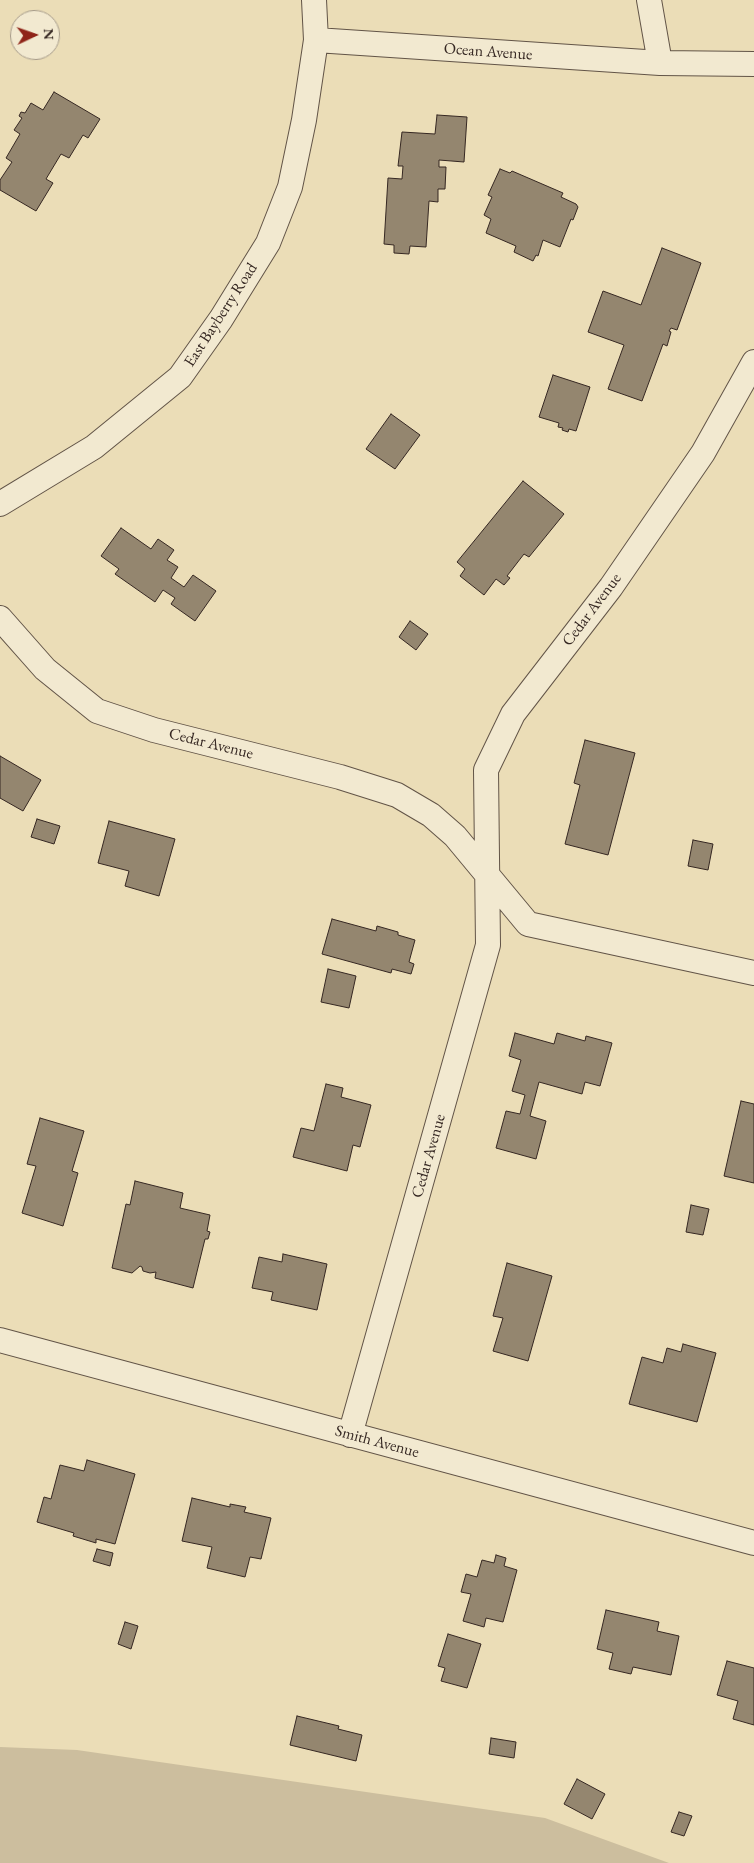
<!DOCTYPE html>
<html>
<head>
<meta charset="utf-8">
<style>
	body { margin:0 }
	#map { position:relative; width:754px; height:1863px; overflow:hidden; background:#ebddb7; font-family:"EB Garamond",serif }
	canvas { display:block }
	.north { position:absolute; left:10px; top:10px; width:50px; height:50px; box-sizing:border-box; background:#f2e9d0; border:1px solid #a69b8a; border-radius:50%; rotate:87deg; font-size:14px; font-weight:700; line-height:20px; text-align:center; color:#352722 }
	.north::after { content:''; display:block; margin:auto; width:18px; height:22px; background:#8f2418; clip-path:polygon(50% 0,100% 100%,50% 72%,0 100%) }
</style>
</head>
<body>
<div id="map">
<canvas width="754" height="1863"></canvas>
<div class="north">N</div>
</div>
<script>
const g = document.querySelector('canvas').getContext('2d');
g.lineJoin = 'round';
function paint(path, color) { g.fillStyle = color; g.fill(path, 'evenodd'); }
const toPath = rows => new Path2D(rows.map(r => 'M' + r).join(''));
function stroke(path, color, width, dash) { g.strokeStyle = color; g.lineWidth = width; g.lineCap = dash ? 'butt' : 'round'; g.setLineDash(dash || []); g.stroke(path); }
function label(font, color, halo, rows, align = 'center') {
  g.font = font + ' "EB Garamond",serif'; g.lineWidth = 4; g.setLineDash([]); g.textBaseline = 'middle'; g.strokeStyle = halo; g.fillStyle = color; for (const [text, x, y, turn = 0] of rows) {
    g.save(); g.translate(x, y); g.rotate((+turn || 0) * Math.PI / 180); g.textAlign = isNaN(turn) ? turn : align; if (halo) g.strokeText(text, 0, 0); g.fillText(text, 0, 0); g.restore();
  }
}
const green = toPath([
	[0,1747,77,1750,545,1818,669,1863,0,1863]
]);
const building = toPath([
	[54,92,100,119,88,138,83,135,69,158,61,154,46,179,53,183,36,211,0,190,0,180,12,162,6,158,20,134,14,130,22,118,19,116,21,112,25,113,31,103,43,110,54,92],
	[437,115,467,117,464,162,439,160,439,167,446,167,445,189,438,189,438,202,429,201,426,247,410,246,409,254,394,253,394,245,384,244,388,178,402,179,403,166,398,166,402,132,435,134,437,115],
	[500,169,510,173,512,171,563,193,561,197,576,204,578,207,573,220,571,219,560,247,543,240,538,256,536,255,533,261,514,252,516,246,486,233,491,219,484,215,492,197,488,195,500,169],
	[662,248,701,263,677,330,671,328,669,331,671,332,667,346,663,344,642,401,608,389,624,345,588,332,603,291,641,305,662,248],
	[553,375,590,387,576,431,569,429,568,432,562,430,563,428,558,427,559,423,539,417,553,375],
	[391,414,420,435,395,469,366,449,391,414],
	[523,481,564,514,529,557,524,554,507,576,510,578,504,585,496,579,484,595,460,576,465,569,457,562,523,481],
	[121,528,151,549,158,539,174,550,167,560,178,567,171,578,184,587,193,575,216,591,195,621,171,604,175,598,163,590,155,602,115,574,119,569,101,556,121,528],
	[410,621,428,634,416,650,399,637,410,621],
	[585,740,635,753,608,855,565,844,580,785,574,783,585,740],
	[0,756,41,780,23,811,0,798,0,756],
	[37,819,60,826,54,844,31,837,37,819],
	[109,821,175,839,159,896,125,886,129,871,98,863,109,821],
	[693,840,713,844,708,870,688,866,693,840],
	[332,919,376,931,377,926,398,932,398,935,415,940,409,962,414,964,411,974,392,969,391,973,322,954,332,919],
	[328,969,356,976,349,1008,321,1002,328,969],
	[515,1033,554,1044,557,1033,585,1041,586,1036,612,1043,600,1086,585,1082,582,1094,539,1082,530,1116,546,1121,536,1159,496,1148,506,1111,520,1114,525,1095,512,1091,521,1060,509,1056,515,1033],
	[326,1084,343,1088,341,1097,371,1105,360,1147,353,1145,347,1171,293,1157,301,1128,314,1131,326,1084],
	[741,1101,754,1104,754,1183,724,1176,741,1101],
	[40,1118,84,1131,72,1171,78,1173,63,1226,22,1213,36,1166,27,1164,40,1118],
	[135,1181,183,1193,180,1208,210,1215,207,1231,210,1232,208,1239,205,1239,193,1288,155,1278,156,1272,150,1273,143,1271,142,1267,140,1266,132,1273,112,1268,126,1204,130,1205,135,1181],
	[691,1205,709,1209,703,1235,686,1232,691,1205],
	[283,1254,327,1264,317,1310,271,1300,273,1292,252,1288,259,1257,282,1262,283,1254],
	[507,1263,552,1276,528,1361,493,1351,503,1318,493,1316,507,1263],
	[683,1344,716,1353,697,1422,629,1404,642,1357,663,1363,667,1348,681,1352,683,1344],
	[87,1460,135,1474,115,1544,96,1539,96,1543,73,1536,74,1533,37,1522,44,1497,51,1499,60,1465,84,1471,87,1460],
	[192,1498,230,1507,230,1504,246,1507,244,1512,271,1518,261,1559,250,1557,245,1577,207,1568,212,1547,182,1541,192,1498],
	[97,1549,113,1553,110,1566,93,1561,97,1549],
	[496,1555,506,1558,504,1566,517,1570,503,1622,486,1618,484,1627,463,1621,471,1594,461,1592,466,1574,477,1577,482,1560,494,1563,496,1555],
	[606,1610,659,1622,657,1631,679,1636,671,1675,633,1667,631,1674,609,1669,613,1653,597,1649,606,1610],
	[125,1622,138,1626,131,1649,118,1644,125,1622],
	[448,1634,481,1644,467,1688,441,1681,445,1668,438,1666,448,1634],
	[727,1661,754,1668,754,1725,733,1719,738,1701,717,1695,727,1661],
	[297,1716,339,1726,338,1729,362,1735,356,1761,290,1745,297,1716],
	[491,1738,516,1742,514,1758,489,1754,491,1738],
	[577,1779,605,1794,592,1819,564,1804,577,1779],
	[679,1812,692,1816,684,1836,671,1832,679,1812]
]);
const minor = toPath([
	[649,0,660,63],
	[316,40,660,63,754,64],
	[0,504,94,447,180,377,221,319,268,243,290,187,304,120,316,40,314,0],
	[0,618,45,669,97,711,154,730,340,777,397,795,431,815,455,836,528,924,754,973],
	[0,1340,754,1543],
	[350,1435,488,945,486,770,513,714,611,587,703,453,754,362]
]);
const streetNames = [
	["Ocean Avenue",488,52,4],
	["East Bayberry Road",221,315,-57],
	["Cedar Avenue",592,610,-53],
	["Cedar Avenue",211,744,14],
	["Cedar Avenue",429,1156,-74],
	["Smith Avenue",377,1442,15]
];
paint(green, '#ccbe9e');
paint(building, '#94866f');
stroke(building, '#352722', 1);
stroke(minor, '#625447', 26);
stroke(minor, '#f2e9d0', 24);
label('16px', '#352722', '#f2e9d0', streetNames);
</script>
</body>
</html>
